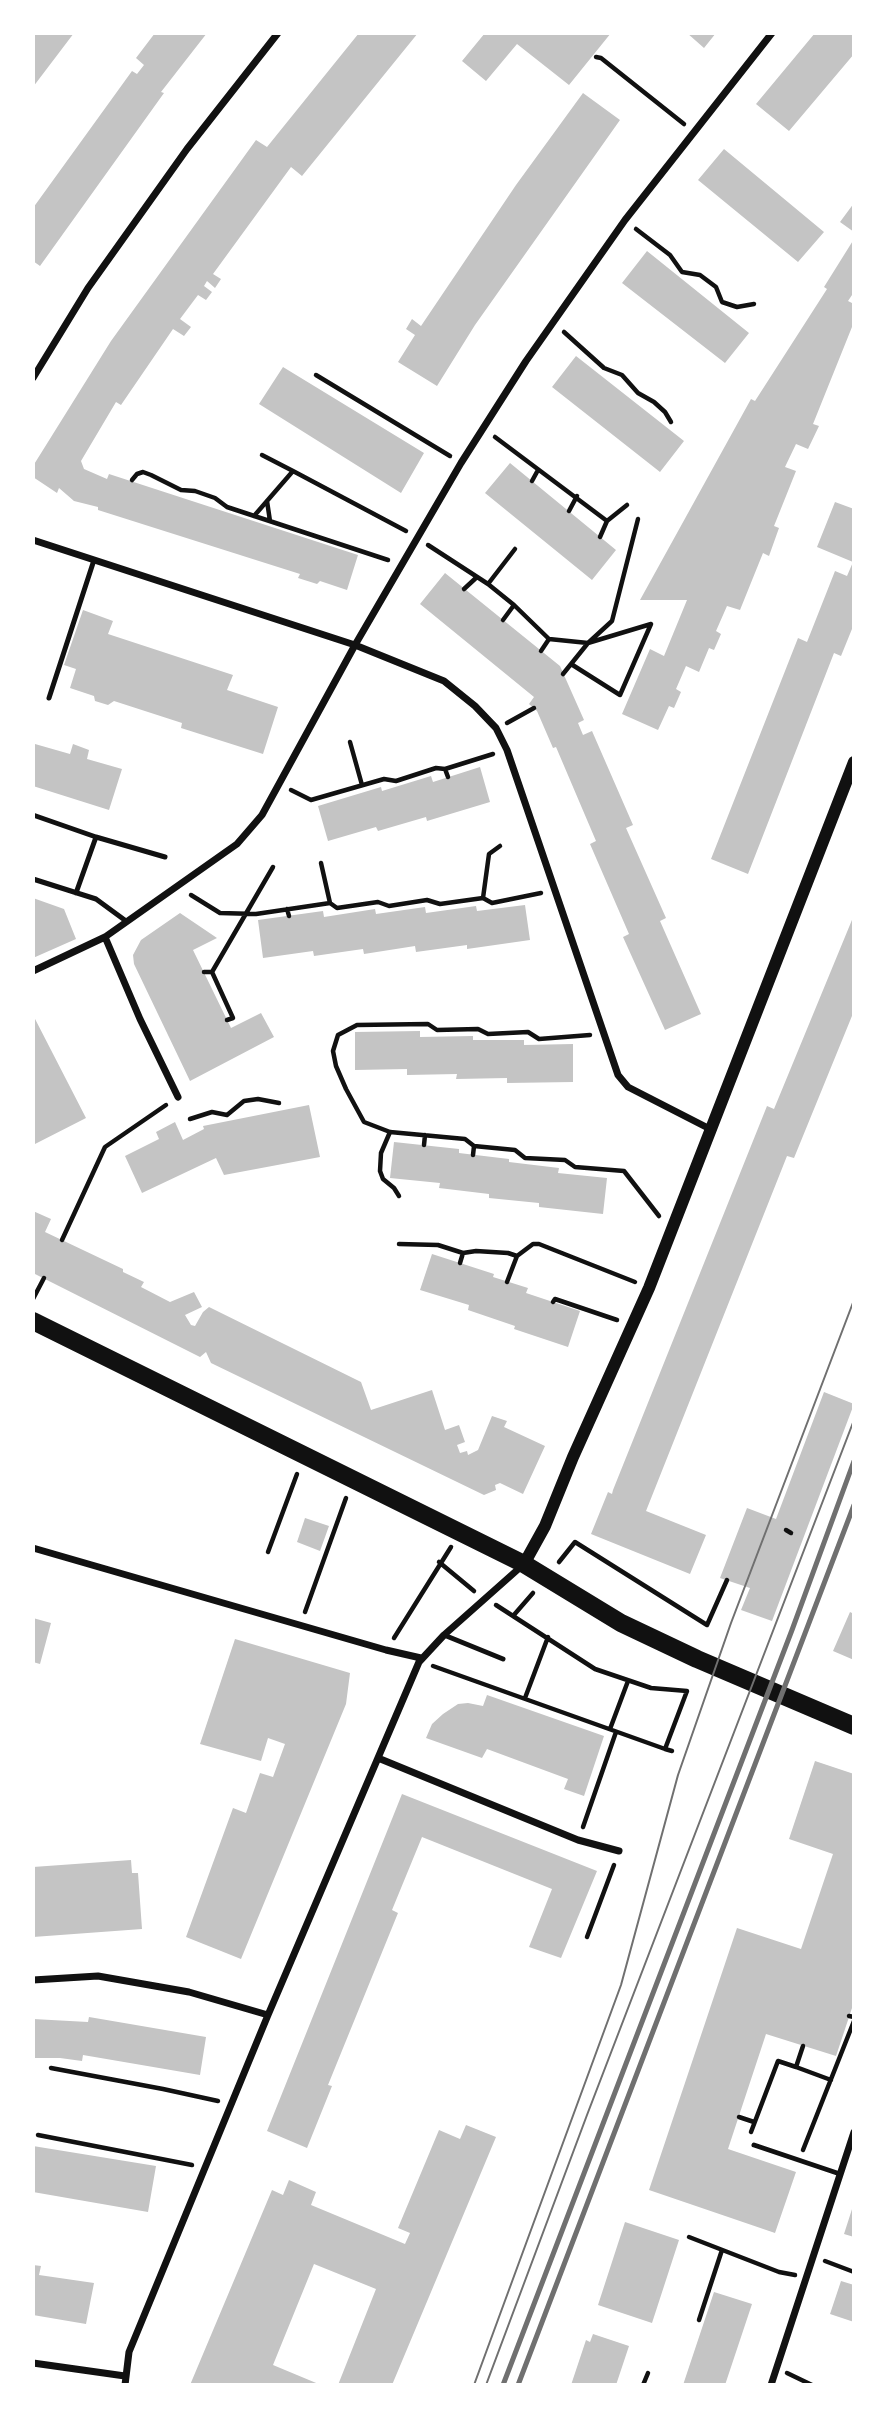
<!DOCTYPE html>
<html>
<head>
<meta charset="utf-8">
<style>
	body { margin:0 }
	#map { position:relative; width:887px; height:2418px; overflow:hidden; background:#fff; font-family:"Golos Text",sans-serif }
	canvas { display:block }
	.frame { position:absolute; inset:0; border:35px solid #fff; pointer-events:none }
</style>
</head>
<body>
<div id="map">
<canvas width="887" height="2418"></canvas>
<div class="frame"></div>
</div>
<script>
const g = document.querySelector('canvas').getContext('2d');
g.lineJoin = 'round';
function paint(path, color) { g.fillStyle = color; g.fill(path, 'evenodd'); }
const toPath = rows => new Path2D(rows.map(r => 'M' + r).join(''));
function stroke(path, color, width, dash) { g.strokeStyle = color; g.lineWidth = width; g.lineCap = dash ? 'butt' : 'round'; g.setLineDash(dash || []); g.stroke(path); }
const building = toPath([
	[33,33,74,33,33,87],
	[155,33,207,33,161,92,164,93,40,266,33,261,33,208,132,71,137,74,144,65,136,58],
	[359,33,418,33,302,176,291,167,213,274,221,279,215,288,207,281,204,286,212,292,206,300,198,295,180,319,191,327,184,336,173,329,121,405,116,402,81,461,84,469,107,479,109,474,358,555,347,590,320,581,317,584,298,578,300,574,98,510,98,507,74,501,59,488,57,493,33,477,33,466,111,341,256,140,267,147],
	[485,33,611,33,569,85,517,44,486,81,462,61],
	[687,33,716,33,704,48],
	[815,33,850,33,854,36,854,54,789,131,756,104],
	[583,93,620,120,475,325,437,386,398,362,415,335,406,329,412,319,421,326,516,185],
	[724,149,824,232,798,262,698,180],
	[854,203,854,232,840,222],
	[854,239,854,292,848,301,854,304,854,322,813,424,819,426,808,449,796,444,785,467,796,471,774,526,779,528,769,556,763,553,740,610,727,606,716,631,721,634,714,650,709,648,699,672,686,666,676,689,681,692,674,708,669,706,658,730,622,714,650,649,664,656,687,600,640,600,751,399,755,401,827,289,824,287],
	[647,251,749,333,725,363,622,283],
	[576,356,684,441,660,472,552,387],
	[283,367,424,453,401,493,259,404],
	[510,463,616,550,592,580,485,493],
	[835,502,854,509,854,624,841,656,834,653,748,874,711,859,798,638,807,642,835,571,847,576,853,562,817,547],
	[445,573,560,666,584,720,578,723,583,735,592,731,633,825,626,828,666,918,660,921,701,1014,665,1030,623,937,629,934,590,844,596,841,556,747,553,748,537,711,529,704,534,697,420,604],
	[83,610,113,621,108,634,233,675,227,690,278,707,263,754,181,728,182,723,114,701,108,705,95,701,94,696,70,688,76,669,64,665],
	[35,744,70,754,73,744,89,750,87,759,122,769,109,810,33,786],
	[480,767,490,802,427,821,426,817,378,831,376,827,328,841,318,806,381,787,382,791,431,776,433,782],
	[33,898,64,909,76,939,33,958],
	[525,905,530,940,467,949,467,945,416,952,415,946,364,954,363,949,314,956,313,951,263,958,258,920,323,911,324,917,375,909,376,914,425,907,426,913,476,906,477,911],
	[180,913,217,938,193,950,231,1028,261,1013,274,1037,190,1081,134,964,133,955,141,940],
	[854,915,854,1011,794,1158,787,1156,646,1511,706,1535,690,1574,591,1534,608,1492,612,1494,613,1490,767,1106,774,1109],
	[33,1015,86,1118,35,1144,33,1140],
	[420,1031,420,1037,473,1036,473,1040,524,1040,524,1045,573,1044,573,1082,507,1083,507,1078,456,1079,457,1074,407,1075,407,1069,355,1070,355,1032],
	[309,1105,320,1157,224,1175,216,1158,142,1193,125,1156,159,1139,156,1132,175,1122,183,1140,204,1129,203,1126],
	[394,1142,459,1149,459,1153,509,1159,509,1162,559,1168,558,1173,607,1178,603,1214,539,1207,539,1203,489,1198,489,1194,439,1188,440,1183,390,1178],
	[33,1211,51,1219,45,1232,123,1269,123,1272,144,1282,141,1287,170,1302,194,1292,202,1307,185,1315,191,1325,195,1326,203,1312,209,1307,361,1382,371,1410,432,1390,445,1430,459,1425,465,1442,457,1445,460,1453,467,1451,468,1455,478,1450,492,1416,507,1421,504,1427,545,1446,523,1494,500,1483,495,1485,496,1490,484,1495,211,1363,206,1352,200,1357,33,1273],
	[432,1254,494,1274,493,1277,528,1288,526,1293,580,1311,568,1347,514,1329,515,1326,468,1310,469,1305,420,1290],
	[824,1392,854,1404,772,1621,741,1610,750,1588,720,1578,747,1508,776,1519],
	[305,1518,329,1526,320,1551,297,1542],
	[850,1612,854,1614,854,1660,833,1651],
	[33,1618,51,1623,40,1664,33,1662],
	[235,1639,350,1673,346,1704,241,1959,186,1937,233,1808,246,1813,260,1773,273,1777,285,1744,268,1738,261,1761,200,1744],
	[487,1695,604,1736,584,1796,564,1789,568,1779,487,1749,482,1758,426,1738,432,1724,443,1714,458,1704,468,1703,483,1706],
	[815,1761,854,1774,854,2002,836,2056,766,2034,728,2149,796,2172,775,2233,649,2190,737,1928,801,1949,833,1854,789,1839],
	[402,1794,597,1871,561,1958,529,1947,552,1889,422,1837,392,1910,398,1913,328,2085,332,2086,307,2148,267,2131],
	[131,1860,132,1873,138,1873,142,1929,33,1937,33,1867],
	[89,2017,206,2037,200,2075,83,2055,82,2061,60,2058,33,2058,33,2019,88,2022],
	[466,2125,496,2137,392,2385,338,2385,376,2289,314,2264,273,2365,321,2385,190,2385,272,2190,283,2195,289,2180,316,2192,311,2205,405,2244,410,2233,398,2228,439,2130,460,2139],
	[33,2146,156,2166,148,2212,33,2192],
	[853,2206,854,2206,854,2237,844,2234],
	[625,2222,679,2240,652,2323,598,2305],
	[33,2265,41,2266,39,2275,94,2283,86,2324,33,2315],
	[841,2281,854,2285,854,2322,830,2314],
	[714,2292,752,2304,725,2385,683,2385],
	[593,2334,629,2346,616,2385,571,2385,586,2340,590,2342]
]);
const path = toPath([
	[596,57,601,58,684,124],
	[636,229,670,255,682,272,700,275,716,287,722,302,737,307,754,304],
	[564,332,604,368,622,375,638,393,654,402,665,412,671,422],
	[316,375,450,456],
	[495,437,607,521],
	[262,455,293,471],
	[132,480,137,474,143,472,151,475,181,490,195,491,215,498,227,507,388,560],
	[532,481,538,470],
	[267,501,270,521],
	[569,511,577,496],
	[254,516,293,471,406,531],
	[600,537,607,521,627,505],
	[428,545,488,584,514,605,549,639,588,643,651,624,620,695,571,664],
	[488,584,515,549],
	[464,589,477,577],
	[503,620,514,605],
	[541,651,549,639],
	[563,674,588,643,612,621,638,519],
	[507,723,534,708],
	[350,742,362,785],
	[445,769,448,777],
	[291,790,311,800,384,779,396,781,436,768,445,769,493,754],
	[321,863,330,903],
	[191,895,220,913,256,914,330,903,337,908,378,902,389,906,427,900,440,904,483,898,492,903,541,893],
	[483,898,489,854,500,846],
	[287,909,289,916],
	[204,972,212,972],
	[227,1020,233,1018,212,972,273,867],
	[590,1035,539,1039,528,1032,488,1034,478,1029,437,1030,428,1024,357,1025,338,1035,333,1051,336,1066,346,1089,364,1122,390,1132,465,1139,474,1146,515,1150,525,1158,565,1160,575,1167,624,1171,659,1216],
	[190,1119,212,1112,227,1115,244,1101,258,1099,279,1103],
	[390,1132,381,1153,380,1171,383,1179,394,1188,399,1196],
	[424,1145,425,1135],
	[473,1155,474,1146],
	[62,1240,105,1147,166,1105],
	[399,1244,438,1245,463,1253,476,1251,508,1253,517,1256],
	[460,1263,463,1253],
	[507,1282,517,1256,533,1244,539,1244,635,1282],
	[33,1299,44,1278],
	[553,1302,555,1299,617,1320],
	[786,1530,791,1533],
	[268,1552,297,1474],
	[439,1562,474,1591],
	[559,1562,575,1542,707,1625,727,1580],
	[496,1605,595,1669,651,1688,687,1691,665,1749,672,1751],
	[305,1612,346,1498],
	[513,1616,533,1593],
	[394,1638,451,1547],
	[433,1666,665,1749],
	[525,1698,548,1637],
	[610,1729,628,1681],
	[583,1827,616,1732],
	[587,1937,614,1865],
	[849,2016,854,2017],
	[803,2046,796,2067,831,2080],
	[51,2068,163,2089,218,2101],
	[739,2117,754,2122],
	[751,2132,778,2061,796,2067],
	[38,2135,192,2165],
	[803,2150,854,2021],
	[689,2237,779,2272,795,2275],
	[825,2261,854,2272],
	[699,2320,722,2250],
	[787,2373,812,2385],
	[643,2385,648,2373]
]);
const service = toPath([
	[49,698,94,560],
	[33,815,96,837],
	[33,879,96,899,126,921],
	[76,893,96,837,165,857],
	[444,1635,503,1659],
	[754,2145,840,2174]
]);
const minor = toPath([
	[33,378,88,288,187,149,278,33],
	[33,540,355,645,444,681,475,706,496,728,507,750,618,1075,628,1087,710,1129],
	[105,937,140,1019,178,1097],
	[33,971,105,937,237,844,262,815,355,645,461,463,526,361,625,220,772,33],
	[33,1548,386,1650,421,1658],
	[378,1758,578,1840,619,1851],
	[33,1980,98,1976,189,1992,268,2015],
	[33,2363,125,2376],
	[125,2385,129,2352,268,2015,419,1662,444,1635,524,1564],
	[771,2385,854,2132]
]);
const tertiary = toPath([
	[524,1564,545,1526,573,1457,649,1288,854,762]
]);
const primary = toPath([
	[33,1321,524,1564,621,1623,697,1659,854,1726]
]);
const tram = toPath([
	[474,2385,621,1985,678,1775,731,1623,854,1300],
	[486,2385,587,2115,854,1420]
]);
const rail = toPath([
	[503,2385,792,1630,854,1461],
	[518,2385,854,1505]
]);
paint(building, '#c4c4c4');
stroke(path, '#111', 4.5);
stroke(service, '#111', 5);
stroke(minor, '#111', 7);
stroke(tertiary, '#111', 12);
stroke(primary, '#111', 18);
stroke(tram, '#707070', 2);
stroke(rail, '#707070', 5);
</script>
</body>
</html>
